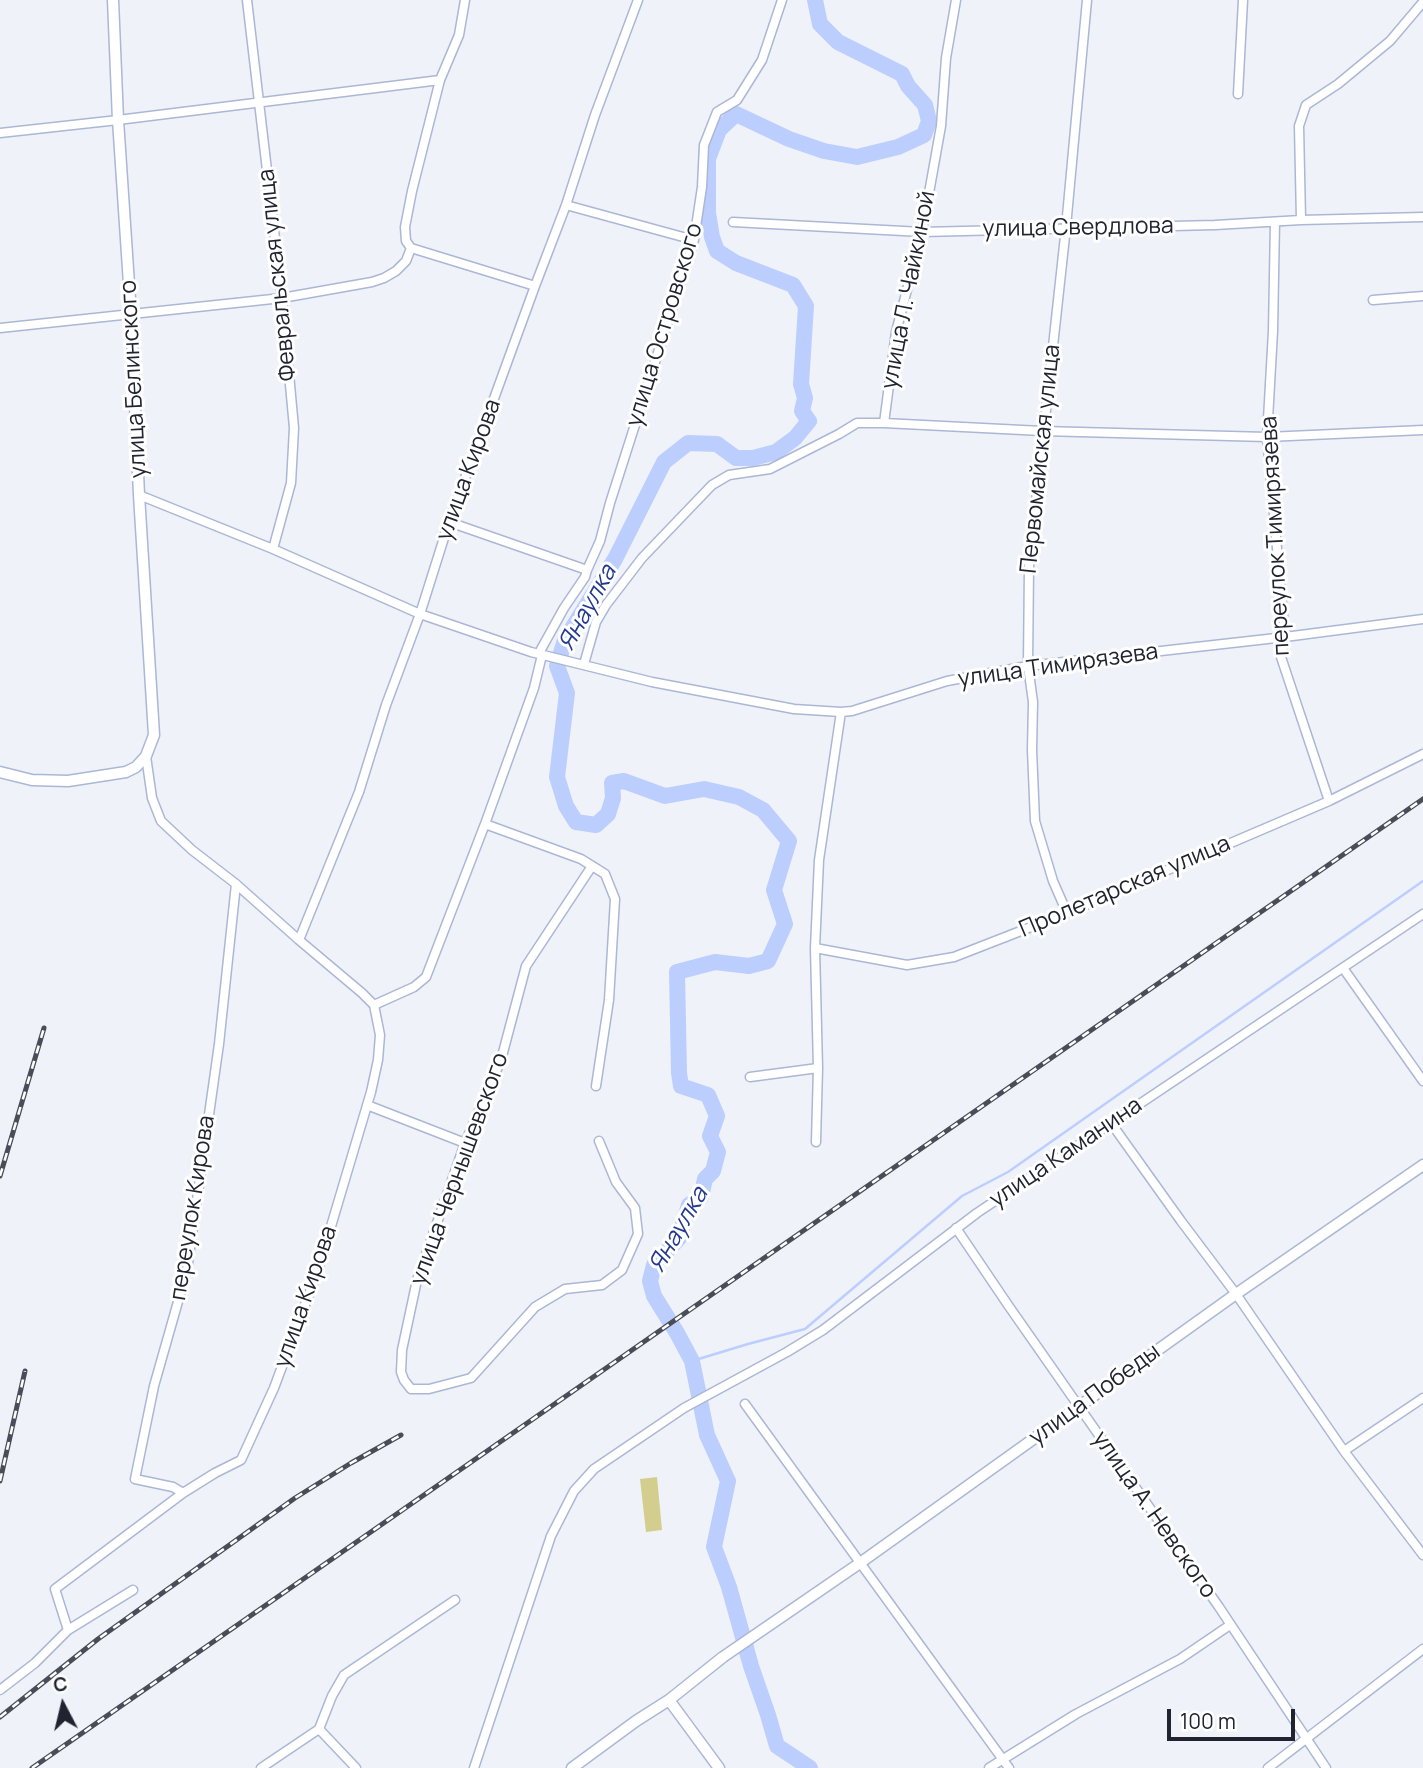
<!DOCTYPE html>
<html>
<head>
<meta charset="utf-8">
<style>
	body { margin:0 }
	#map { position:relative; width:1423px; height:1768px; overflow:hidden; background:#f0f2f9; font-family:Manrope,sans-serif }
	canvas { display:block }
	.north { position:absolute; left:28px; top:1670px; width:70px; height:70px; -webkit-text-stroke:5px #fff; paint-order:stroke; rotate:353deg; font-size:19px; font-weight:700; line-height:28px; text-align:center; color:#202430 }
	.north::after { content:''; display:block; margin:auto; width:24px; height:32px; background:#202430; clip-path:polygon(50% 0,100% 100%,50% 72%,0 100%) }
	.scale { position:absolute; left:1167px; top:1709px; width:128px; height:32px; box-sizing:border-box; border:4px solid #202430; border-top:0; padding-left:9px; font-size:21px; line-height:24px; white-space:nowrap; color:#202430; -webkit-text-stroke:5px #fff; paint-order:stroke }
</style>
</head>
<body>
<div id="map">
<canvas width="1423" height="1768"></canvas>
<div class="north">С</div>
<div class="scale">100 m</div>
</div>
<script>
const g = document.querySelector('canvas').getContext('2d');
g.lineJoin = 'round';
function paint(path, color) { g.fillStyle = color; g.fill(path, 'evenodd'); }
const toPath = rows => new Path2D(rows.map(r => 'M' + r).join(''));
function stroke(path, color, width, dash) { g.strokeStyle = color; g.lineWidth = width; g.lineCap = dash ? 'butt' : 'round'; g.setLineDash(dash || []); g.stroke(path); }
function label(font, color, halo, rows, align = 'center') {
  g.font = font + ' Manrope,sans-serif'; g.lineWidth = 6; g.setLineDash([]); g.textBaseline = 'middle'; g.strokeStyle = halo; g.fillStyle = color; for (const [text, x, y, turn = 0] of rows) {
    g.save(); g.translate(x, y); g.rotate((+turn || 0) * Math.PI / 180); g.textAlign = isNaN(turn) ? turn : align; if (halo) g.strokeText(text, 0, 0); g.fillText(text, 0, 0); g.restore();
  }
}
const green = toPath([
	[657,1477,662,1530,646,1532,640,1479]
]);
const stream = toPath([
	[692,1361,748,1344,805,1329,962,1196,1008,1172,1423,881]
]);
const river = toPath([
	[810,1768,777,1746,768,1715,751,1666,729,1587,714,1547,728,1481,707,1435,692,1361,677,1333,654,1296,650,1281,654,1265,679,1238,689,1205,701,1197,705,1179,713,1171,718,1152,710,1136,717,1116,708,1095,681,1086,679,1073,677,972,715,962,749,966,768,961,785,924,774,890,789,841,763,810,739,797,704,789,665,796,624,781,612,783,613,798,608,814,596,825,576,822,566,806,557,777,567,693,557,666,565,640,615,559,664,462,688,443,717,444,736,458,753,458,776,452,795,438,809,421,802,411,805,398,801,384,806,306,793,285,736,263,717,251,712,237,708,213,708,159,719,130,736,114,789,139,824,151,857,157,898,147,924,135,929,121,925,105,908,86,902,74,838,42,820,24,815,0]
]);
const minor = toPath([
	[247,0,282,298,294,428,291,483,273,549],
	[465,0,459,35,440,80,412,191,405,227,406,241,411,248,535,286],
	[1238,94,1243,0],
	[0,133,118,120,440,80],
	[566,205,694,240],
	[1301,220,1299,126,1306,105,1338,84,1390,41,1423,2],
	[733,222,922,232,1215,225,1301,220,1423,217],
	[1275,222,1273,331,1267,437,1285,637,1281,657,1329,801],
	[1373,300,1423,296],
	[0,328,282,298,372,282,384,278,396,271,406,261,411,248],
	[884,423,896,332,922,232,941,126,946,58,956,0],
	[139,495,273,549,420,614,531,652,652,682,794,709,841,712,852,711,947,681,1028,666,1285,637,1423,619],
	[449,522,587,570],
	[539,653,564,608,585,577,587,570,600,541,610,503,694,240,702,187,704,145,717,112,737,100,762,60,782,0],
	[584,664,596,622,606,605,642,558,712,485,729,475,770,469,839,434,857,423,884,423,1042,431,1267,437,1423,430],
	[485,824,581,859,605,874,615,899,609,1000,596,1086],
	[592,866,526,966,501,1060,465,1143,417,1280,402,1350,401,1372,404,1380,411,1389,429,1389,471,1378,535,1307,565,1289,602,1285,622,1270,638,1234,635,1208,616,1182,599,1141],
	[1067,913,1053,881,1035,821,1032,750,1033,702,1028,666,1029,566,1066,227,1087,0],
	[299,940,359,792,386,705,420,614,449,522,535,286,566,205,595,115,638,0],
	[815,948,907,965,954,957,1067,913,1329,801,1423,754],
	[1343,968,1423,1081],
	[374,1005,414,987,426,977,485,824,534,688,542,655],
	[750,1077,818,1068],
	[367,1105,465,1143],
	[1111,1123,1181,1221,1236,1294,1344,1451,1423,1555],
	[816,1142,818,1068,815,948,819,860,841,712],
	[956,1228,1008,1305,1219,1607,1326,1768],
	[745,1404,1009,1768],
	[1344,1451,1423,1398],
	[183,1493,173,1487,135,1479,154,1386,187,1270,219,1044,236,884],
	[68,1630,55,1589,183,1493,215,1473,241,1460,274,1388,318,1270,371,1092,378,1060,380,1035,374,1005,362,993,299,940,236,884,192,850,161,821,152,798,146,756],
	[0,1690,35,1663,68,1630,133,1590],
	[319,1729,356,1768],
	[261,1768,319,1729,332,1696,344,1675,455,1600],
	[474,1768,551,1536,574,1491,594,1469,684,1408,787,1352,823,1330,977,1213,1423,914],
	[989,1768,1076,1714,1180,1659,1230,1625],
	[1268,1768,1423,1649]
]);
const tertiary = toPath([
	[0,772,32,780,68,781,126,772,136,767,146,756,154,735,139,495,131,314,118,120,113,0],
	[669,1700,719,1768],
	[572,1768,636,1721,669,1700,723,1657,860,1563,1236,1294,1423,1165]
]);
const rail = toPath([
	[0,1176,44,1028],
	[0,1481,25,1371],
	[0,1717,98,1639,295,1498,351,1463,401,1435],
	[32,1768,1423,799]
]);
const streetNames = [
	["улица Свердлова",1078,228,-1],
	["Февральская улица",278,275,-96],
	["улица Л. Чайкиной",909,290,-79],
	["улица Островского",665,325,-73],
	["улица Белинского",134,379,-93],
	["Первомайская улица",1041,459,-84],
	["улица Кирова",469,470,-70],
	["переулок Тимирязева",1276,536,-93],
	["улица Тимирязева",1058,666,-8],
	["Пролетарская улица",1125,887,-23],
	["улица Каманина",1066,1153,-34],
	["улица Чернышевского",460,1169,-70],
	["переулок Кирова",193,1208,-81],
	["улица Кирова",306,1297,-71],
	["улица Победы",1095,1395,-36],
	["улица А. Невского",1154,1515,55]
];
const waterNames = [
	["Янаулка",588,608,-61],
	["Янаулка",679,1230,-60]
];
paint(green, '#d4ce8e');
stroke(stream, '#bccefe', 2.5);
stroke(river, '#bccefe', 16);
stroke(minor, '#abb7d5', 11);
stroke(tertiary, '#abb7d5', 13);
stroke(minor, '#fff', 8);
stroke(tertiary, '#fff', 10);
stroke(rail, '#494d58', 5);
stroke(rail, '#fff', 2.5, [8]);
label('23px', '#202430', '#fff', streetNames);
label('italic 24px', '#233990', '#fff', waterNames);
</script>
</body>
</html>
